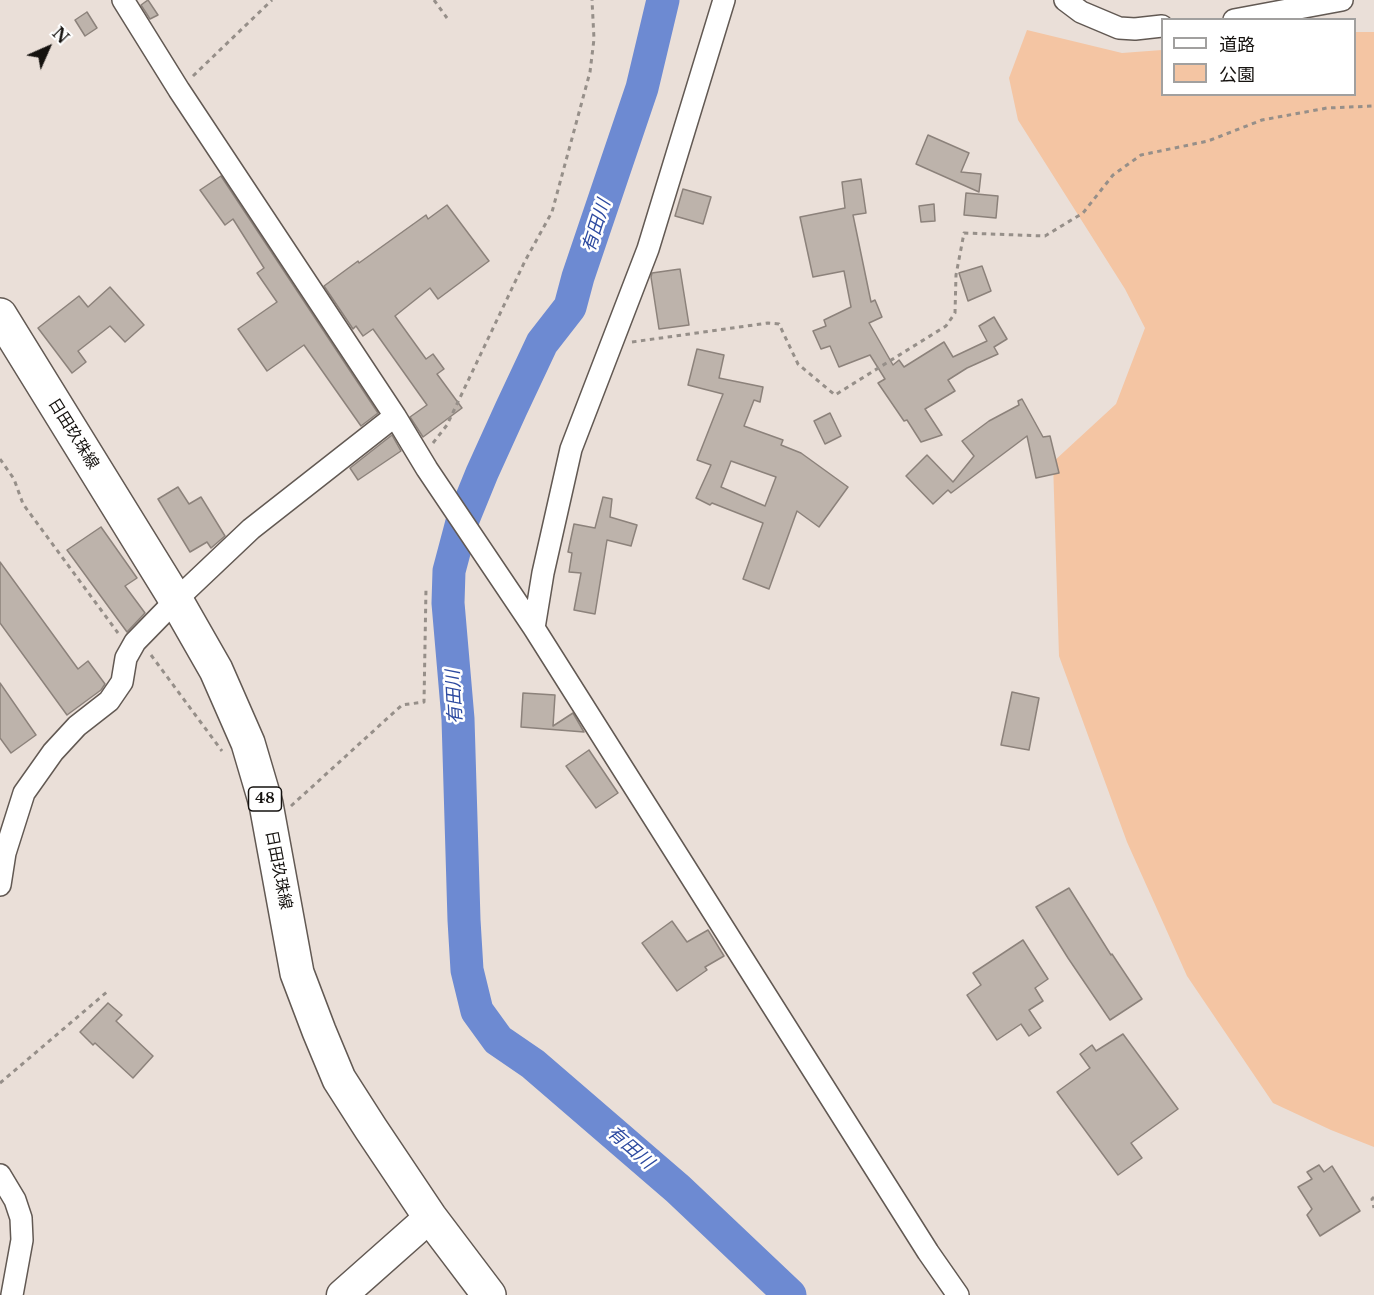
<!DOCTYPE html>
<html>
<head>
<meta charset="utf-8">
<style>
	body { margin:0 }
	#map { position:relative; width:1374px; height:1295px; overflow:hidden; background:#eadfd8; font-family:"Libre Baskerville","Noto Sans JP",serif }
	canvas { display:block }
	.legend { position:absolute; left:1161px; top:18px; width:195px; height:78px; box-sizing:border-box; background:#fff; border:2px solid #a1a09f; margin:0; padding:8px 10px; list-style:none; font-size:18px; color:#15120f }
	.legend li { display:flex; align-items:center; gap:12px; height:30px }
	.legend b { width:30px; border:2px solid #a1a09f }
	.north { position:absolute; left:18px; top:18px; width:60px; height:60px; -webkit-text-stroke:4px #fff; paint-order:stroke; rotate:45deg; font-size:16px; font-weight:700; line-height:24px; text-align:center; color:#15120f }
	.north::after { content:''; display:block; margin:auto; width:21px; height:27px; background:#15120f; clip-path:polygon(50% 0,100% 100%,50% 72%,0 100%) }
</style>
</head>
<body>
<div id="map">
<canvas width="1374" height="1295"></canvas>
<ul class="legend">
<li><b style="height:8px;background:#fff"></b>道路</li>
<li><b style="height:16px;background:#f4c5a3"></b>公園</li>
</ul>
<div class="north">N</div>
</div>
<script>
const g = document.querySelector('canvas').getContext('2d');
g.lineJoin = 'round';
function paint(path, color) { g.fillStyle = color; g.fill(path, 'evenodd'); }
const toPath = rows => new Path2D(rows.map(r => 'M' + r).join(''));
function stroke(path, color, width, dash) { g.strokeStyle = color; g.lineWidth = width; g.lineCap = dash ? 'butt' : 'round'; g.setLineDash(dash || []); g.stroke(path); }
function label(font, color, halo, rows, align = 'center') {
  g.font = font + ' "Libre Baskerville","Noto Sans JP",serif'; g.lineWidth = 5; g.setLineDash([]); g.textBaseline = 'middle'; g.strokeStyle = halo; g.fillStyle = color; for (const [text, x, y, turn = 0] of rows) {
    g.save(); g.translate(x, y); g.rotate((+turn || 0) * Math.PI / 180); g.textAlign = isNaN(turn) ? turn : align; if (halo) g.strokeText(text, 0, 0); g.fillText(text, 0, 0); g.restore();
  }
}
const green = toPath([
	[1027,30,1122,53,1162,50,1162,94,1354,94,1355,32,1374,32,1374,1147,1331,1130,1273,1103,1187,976,1127,842,1059,656,1053,462,1116,404,1145,328,1125,289,1018,120,1009,78]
]);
const river = toPath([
	[663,0,642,88,578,277,570,307,542,343,511,409,482,473,462,522,449,571,448,603,458,719,464,920,467,970,477,1011,498,1040,533,1064,678,1189,790,1295]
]);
const building = toPath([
	[148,0,158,15,150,19,141,5,148,0],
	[87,12,97,28,85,36,75,20,87,12],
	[928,135,969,153,961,172,981,174,979,192,916,164,928,135],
	[221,176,378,413,361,426,304,345,267,371,238,329,277,302,257,273,264,268,233,219,225,225,200,190,221,176],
	[861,179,866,213,853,215,871,302,875,300,882,317,869,323,893,365,899,360,904,367,944,342,953,357,987,341,979,326,994,317,1007,339,994,347,998,354,967,368,948,380,955,391,925,409,942,435,921,442,907,420,904,421,878,383,885,379,870,355,839,367,830,346,821,349,813,331,826,326,824,320,851,307,844,271,813,277,800,217,845,208,842,182,861,179],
	[683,189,711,197,703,224,675,216,683,189],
	[966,193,998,196,996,218,964,215,966,193],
	[934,204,935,221,921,222,919,206,934,204],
	[447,205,489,261,438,299,430,288,395,316,426,359,433,354,444,369,437,374,462,408,423,437,410,417,427,405,373,329,363,336,356,326,353,329,324,286,358,261,359,263,426,215,428,219,447,205],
	[982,266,991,291,968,301,959,273,982,266],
	[680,269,689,325,659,329,651,277,652,273,680,269],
	[110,287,144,325,125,342,110,326,78,351,86,362,72,373,38,328,79,296,88,307,110,287],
	[697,349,724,355,719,378,763,387,760,402,754,400,744,426,783,440,781,445,801,453,848,487,819,527,797,511,769,589,743,579,763,523,712,503,710,505,696,498,711,465,697,460,723,394,688,385,697,349],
	[731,461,776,477,765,506,721,487,731,461],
	[1022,399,1043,437,1050,436,1059,473,1036,478,1027,436,951,493,948,490,933,504,906,476,927,455,953,482,974,456,962,441,989,421,1019,405,1018,401,1022,399],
	[830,413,841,436,825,444,814,421,830,413],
	[392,435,401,451,358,480,350,468,392,435],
	[178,487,189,504,201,497,225,536,211,548,207,542,190,552,158,499,178,487],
	[603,497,612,499,610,517,637,525,631,546,607,540,595,614,574,610,581,573,569,572,572,553,568,552,574,524,595,528,603,497],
	[101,527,137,578,125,586,145,613,127,632,67,550,101,527],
	[0,562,78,669,88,661,105,684,101,690,67,715,0,623,0,562],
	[0,683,36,735,11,753,0,738,0,683],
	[1012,692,1039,698,1029,750,1001,745,1012,692],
	[523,693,555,695,553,726,573,713,584,732,521,727,523,693],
	[589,750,618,793,596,808,566,766,589,750],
	[1069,888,1111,955,1112,954,1142,999,1110,1020,1068,958,1036,907,1069,888],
	[672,921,687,942,708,930,724,956,705,967,707,970,677,991,642,943,672,921],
	[1023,940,1048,979,1035,988,1043,1001,1029,1010,1041,1028,1029,1036,1021,1024,997,1040,967,995,981,985,973,973,1023,940],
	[108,1003,122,1015,116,1021,153,1056,133,1078,95,1043,93,1045,80,1032,108,1003],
	[1123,1034,1178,1109,1131,1143,1142,1158,1118,1175,1057,1092,1090,1068,1080,1054,1092,1045,1096,1051,1123,1034],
	[1319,1165,1324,1172,1332,1166,1360,1211,1320,1236,1307,1215,1312,1209,1298,1187,1312,1179,1307,1172,1319,1165]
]);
const path = toPath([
	[434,0,447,18],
	[193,76,272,0],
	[632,342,768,323,779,324,798,364,835,395,946,326,955,313,956,275,964,233,1045,236,1083,213,1113,175,1141,155,1208,141,1262,120,1327,108,1374,106],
	[433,443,447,425,525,261,552,212,590,72,594,39,592,0],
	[0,459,14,479,23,504,118,633],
	[151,655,222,751],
	[291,806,402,705,424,702,426,588],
	[0,1083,108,991],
	[1374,1197,1372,1199,1374,1208]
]);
const street = toPath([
	[123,0,179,90,395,416,427,469,534,628,928,1252,958,1295],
	[1065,0,1081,12,1119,28,1135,29,1162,26],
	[1234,20,1342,0],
	[534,628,543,573,571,449,648,249,724,0],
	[0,885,5,853,24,793,53,752,77,726,109,701,122,682,126,658,135,642,176,600,251,529,395,416],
	[0,1175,15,1200,21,1218,22,1240,12,1295]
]);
const secondary = toPath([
	[342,1295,430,1217]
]);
const primary = toPath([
	[0,315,176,600,216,670,248,743,266,804,297,973,319,1031,339,1079,371,1129,430,1217,489,1295]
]);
const shields = [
	[265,799,33]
];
const shieldNames = [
	["48",265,799]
];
const streetNames = [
	["日田玖珠線",73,434,58],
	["日田玖珠線",278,870,79]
];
const waterNames = [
	["有田川",597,226,-72],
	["有田川",455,697,-93],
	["有田川",630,1148,41]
];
paint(green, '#f4c5a3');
stroke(river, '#6d8ad2', 33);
paint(building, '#bdb3ab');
stroke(building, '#8c827b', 1.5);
stroke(street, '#625953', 24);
stroke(secondary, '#625953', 33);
stroke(primary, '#625953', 36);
stroke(path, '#968f89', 3, [4.5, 4.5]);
stroke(street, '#fff', 21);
stroke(secondary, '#fff', 30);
stroke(primary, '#fff', 33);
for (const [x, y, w] of shields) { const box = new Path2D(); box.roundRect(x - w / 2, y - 12, w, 24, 4.5); g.fillStyle = '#fff'; g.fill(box); stroke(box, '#15120f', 1.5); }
label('bold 15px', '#15120f', null, shieldNames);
label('16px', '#15120f', '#fff', streetNames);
label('italic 18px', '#2d4aa0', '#fff', waterNames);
</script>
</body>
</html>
